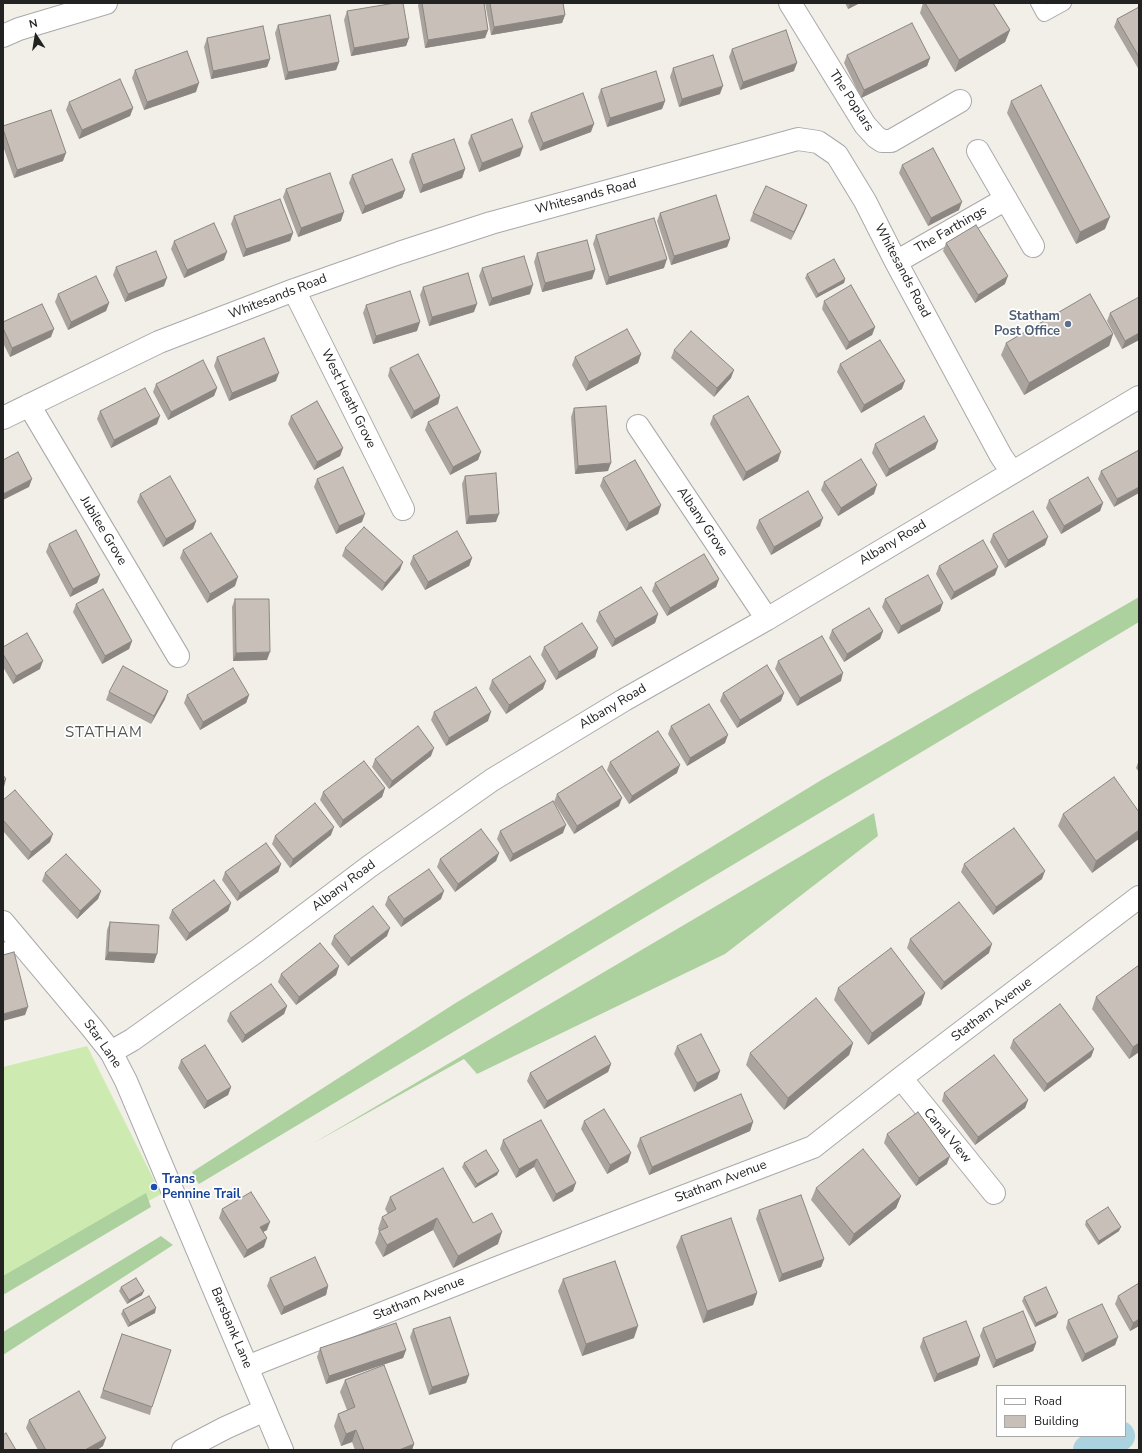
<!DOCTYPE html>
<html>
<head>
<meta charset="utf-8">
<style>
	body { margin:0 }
	#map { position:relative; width:1142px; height:1453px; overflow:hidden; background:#f2efe9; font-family:"Nunito Sans",sans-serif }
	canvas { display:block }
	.frame { position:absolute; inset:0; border:4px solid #222; pointer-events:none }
	.legend { position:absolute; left:996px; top:1385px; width:130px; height:52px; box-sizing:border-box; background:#fff; border:1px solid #a7a7a7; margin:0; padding:5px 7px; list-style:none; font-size:12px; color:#222 }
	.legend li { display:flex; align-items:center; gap:8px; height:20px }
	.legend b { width:20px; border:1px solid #a7a7a7 }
	.north { position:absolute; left:16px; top:16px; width:40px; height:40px; -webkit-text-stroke:3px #fff; paint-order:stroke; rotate:348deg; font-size:11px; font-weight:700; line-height:16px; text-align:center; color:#222 }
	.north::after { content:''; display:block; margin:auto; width:14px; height:18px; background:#222; clip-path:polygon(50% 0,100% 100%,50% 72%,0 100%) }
</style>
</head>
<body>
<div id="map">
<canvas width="1142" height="1453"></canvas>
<div class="frame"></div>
<ul class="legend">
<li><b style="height:5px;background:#fff"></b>Road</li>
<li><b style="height:11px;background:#c7bfb8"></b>Building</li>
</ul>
<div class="north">N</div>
</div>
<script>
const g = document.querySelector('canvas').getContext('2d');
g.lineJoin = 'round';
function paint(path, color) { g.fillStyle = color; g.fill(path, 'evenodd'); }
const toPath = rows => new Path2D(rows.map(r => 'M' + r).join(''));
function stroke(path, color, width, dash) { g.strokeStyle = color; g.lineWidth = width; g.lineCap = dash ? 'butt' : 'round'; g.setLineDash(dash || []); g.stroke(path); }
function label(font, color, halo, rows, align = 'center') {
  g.font = font + ' "Nunito Sans",sans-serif'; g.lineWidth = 3.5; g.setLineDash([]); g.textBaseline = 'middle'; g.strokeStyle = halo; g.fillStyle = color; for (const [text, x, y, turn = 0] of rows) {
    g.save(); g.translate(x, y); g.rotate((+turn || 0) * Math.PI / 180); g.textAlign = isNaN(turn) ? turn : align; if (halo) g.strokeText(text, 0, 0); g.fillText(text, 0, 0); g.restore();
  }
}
const grass = toPath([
	[87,1046,161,1194,3,1284,3,1067]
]);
const forest = toPath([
	[1139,597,1139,622,199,1184,196,1180,192,1172,454,1004,823,779],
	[874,813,878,836,725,954,477,1074,464,1059,312,1144],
	[146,1193,151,1207,3,1295,3,1276],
	[161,1236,173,1245,3,1355,3,1332]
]);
const canal = toPath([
	[1088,1450,1120,1436]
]);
const service = toPath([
	[1038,3,1044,14,1064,3],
	[3,950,22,945]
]);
const minor = toPath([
	[790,3,865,125,876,137,882,141,891,141,960,101],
	[978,151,1033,246],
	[896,262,1006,199],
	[294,290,403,509],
	[29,405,178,656],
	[3,418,159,342,294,290,399,253,491,223,798,139,818,142,837,155,865,201,896,262,1001,456,1012,472],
	[638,426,767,619],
	[111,1052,132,1040,257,951,370,866,492,780,624,700,767,619,1139,397],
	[901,1078,994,1193],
	[247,1367,512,1262,813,1147,901,1078,1139,897],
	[183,1450,225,1428,265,1410]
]);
const tertiary = toPath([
	[3,36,19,29,106,3],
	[3,922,92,1028,111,1052,126,1081,282,1450]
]);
const wall = toPath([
	[419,3,484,3,488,30,485,38,425,48,418,5],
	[485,3,563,3,565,15,562,23,491,35],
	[845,3,860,3,848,9],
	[923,3,993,3,1010,30,1005,42,955,72,920,13],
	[1139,7,1139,70,1114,27,1117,19],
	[347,11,409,38,406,46,351,56,344,20],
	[278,25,339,62,336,70,285,80,275,33],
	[207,38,270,59,267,67,211,79,204,47],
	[732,49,794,71,740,90,729,57],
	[847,55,930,58,927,66,861,98,844,63],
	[673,68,720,94,679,107,670,77],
	[135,70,196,92,144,110,132,78],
	[601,89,665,101,662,109,607,127,598,97],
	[1011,101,1105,229,1076,244,1007,113],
	[69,102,133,108,130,116,79,139,66,110],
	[531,113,591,132,540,151,528,121],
	[3,126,63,161,14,178,3,146],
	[471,135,520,156,479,172,468,143],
	[412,154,465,169,462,178,420,193,409,162],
	[902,165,959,210,928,226,899,173],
	[352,175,405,190,402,198,362,214,349,183],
	[286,189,341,221,298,237,283,197],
	[807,205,804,213,791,240,750,221,753,213],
	[660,213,730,239,727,247,671,265,657,221],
	[234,216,293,233,290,241,243,257,231,224],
	[596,235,664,268,606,285,593,244],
	[174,241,224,260,184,278,171,249],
	[946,243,1005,284,975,303,943,251],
	[537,253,595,270,592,279,542,292,534,262],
	[116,267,164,286,125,302,113,275],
	[482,268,530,294,489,306,479,276],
	[807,274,845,279,844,283,816,298,805,278],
	[423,287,474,312,429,326,420,295],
	[58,294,109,303,106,311,68,330,55,302],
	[824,301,875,327,872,335,846,350,822,309],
	[366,305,417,331,373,344,363,313],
	[1110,313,1139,340,1122,349,1107,321],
	[3,322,51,337,10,357,3,343],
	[1113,334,1109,346,1024,395,1001,355,1006,343],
	[674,350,731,378,714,397,671,358],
	[641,354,638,363,586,391,572,365,575,357],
	[217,357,276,381,229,401,214,366],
	[840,364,902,389,861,413,837,372],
	[390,368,440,396,438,404,411,419,388,376],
	[156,384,217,388,214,396,168,420,153,392],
	[574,408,608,471,575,474,571,417],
	[100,411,157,424,111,448,97,419],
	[291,416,343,448,340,456,314,470,288,424],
	[713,416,778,461,743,481,710,424],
	[428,422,481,452,478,460,450,475,425,430],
	[938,441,935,449,886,477,872,453,875,444],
	[1139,450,1114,507,1098,479,1101,471],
	[465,476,496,522,466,524,462,484],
	[603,478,661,505,658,514,626,531,600,486],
	[317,479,362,522,336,534,314,487],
	[824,482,874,494,838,516,821,490],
	[140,494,196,521,193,529,163,547,137,502],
	[1049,500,1103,503,1100,511,1061,534,1046,508],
	[759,520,820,526,771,555,756,528],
	[993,534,1045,545,1005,568,990,542],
	[49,544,100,575,97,583,70,597,46,552],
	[345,548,400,570,382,591,342,556],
	[183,550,235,586,207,603,180,558],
	[413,556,472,558,469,566,425,590,410,564],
	[939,566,995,575,951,600,936,574],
	[719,579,716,587,667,616,652,591,655,583],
	[235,599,267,660,233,661,232,607],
	[885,599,940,611,898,634,882,607],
	[76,604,132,641,129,649,102,664,73,612],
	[599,612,658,614,655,623,612,647,596,621],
	[832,630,883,631,880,639,844,662,829,638],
	[3,647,40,669,13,684,3,667],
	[544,647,598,648,595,657,556,680,541,655],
	[778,661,841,681,797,706,775,669],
	[492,680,543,689,506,714,489,689],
	[109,692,165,699,151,724,106,700],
	[723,693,781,701,737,728,720,701],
	[187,695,249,695,246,703,200,730,184,703],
	[434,712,488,721,446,746,431,720],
	[671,726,725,743,687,766,668,734],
	[431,756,389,789,372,767,375,759],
	[1139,760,1139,772,1136,768],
	[610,762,677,773,629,804,607,770],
	[385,788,382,797,340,828,320,800,323,792],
	[557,794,619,806,574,834,554,802],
	[3,800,50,842,28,860,3,831],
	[1139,812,1092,873,1058,826,1063,814],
	[500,831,563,833,510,862,497,839],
	[331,835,290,868,272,844,275,836],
	[499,853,496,861,455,892,437,867,440,859],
	[281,864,278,872,237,901,222,880,225,872],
	[964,864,1042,879,993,915,961,872],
	[45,873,101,891,98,899,77,919,42,881],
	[388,897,441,899,401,927,385,905],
	[231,903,228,911,186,941,169,918,172,910],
	[110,922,154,963,105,960,107,930],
	[334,936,387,936,348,966,331,944],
	[910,939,989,953,941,990,907,948],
	[1139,965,1139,1052,1129,1059,1092,1009,1096,997],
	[339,966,336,975,296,1005,278,982,281,974],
	[838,988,925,993,921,1005,868,1045,834,1000],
	[287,1006,284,1014,242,1043,227,1021,230,1013],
	[1013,1040,1094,1049,1091,1057,1044,1092,1010,1048],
	[853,1043,849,1055,784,1110,746,1065,750,1053],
	[677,1046,720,1071,717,1079,694,1092,674,1054],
	[181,1060,231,1087,228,1095,204,1109,178,1068],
	[611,1064,608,1072,544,1109,527,1081,530,1073],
	[944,1093,1028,1100,1025,1108,975,1145,942,1101],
	[541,1120,573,1191,553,1202,534,1167,516,1178,500,1149,503,1140],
	[584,1121,628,1162,607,1174,581,1129],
	[753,1122,750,1131,649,1175,637,1146,640,1138],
	[887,1134,947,1164,916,1186,884,1143],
	[464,1163,497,1175,475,1188,462,1167],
	[816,1188,901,1196,896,1208,849,1246,811,1200],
	[390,1197,473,1223,498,1244,453,1268,433,1230,383,1257,375,1243,379,1231,378,1229,382,1217,388,1214,385,1209],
	[222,1209,267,1230,263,1232,264,1247,244,1258,219,1218],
	[759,1210,824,1259,821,1267,779,1282,756,1219],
	[1086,1221,1119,1231,1098,1245,1085,1225],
	[681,1236,757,1293,753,1305,703,1323,676,1247],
	[270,1278,328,1286,326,1295,281,1315,267,1286],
	[563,1279,634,1338,582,1356,558,1291],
	[121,1287,142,1295,127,1304,119,1291],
	[1118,1296,1139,1326,1130,1331,1115,1304],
	[1024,1297,1056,1317,1035,1327,1022,1301],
	[123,1310,155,1313,128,1327,121,1314],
	[1068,1320,1118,1337,1115,1345,1082,1362,1066,1328],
	[983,1328,1036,1343,1033,1351,993,1368,980,1336],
	[413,1329,469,1375,466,1383,429,1395,410,1337],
	[923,1338,980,1356,977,1365,934,1382,920,1347],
	[119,1342,152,1407,150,1415,100,1398],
	[320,1348,406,1350,403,1358,326,1384,317,1357],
	[345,1380,414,1444,412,1450,355,1450,352,1442,341,1446,334,1426,338,1414,347,1410,340,1392],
	[29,1420,103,1446,97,1450,38,1450,26,1428]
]);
const shadedWall = toPath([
	[850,3,860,3,848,9],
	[565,15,562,23,491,35,494,27],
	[488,30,485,38,425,48,428,40],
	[1010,30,1005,42,955,72,959,60],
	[409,38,406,46,351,56,354,48],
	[930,58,927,66,861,98,864,90],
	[270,59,267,67,211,79,213,71],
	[339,62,336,70,285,80,288,72],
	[797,63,794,71,740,90,743,82],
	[199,83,196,92,144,110,147,102],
	[723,86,720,94,679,107,682,99],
	[665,101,662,109,607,127,610,118],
	[133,108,130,116,79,139,82,130],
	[594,124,591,132,540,151,543,143],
	[523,147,520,156,479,172,482,163],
	[66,153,63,161,14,178,17,170],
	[465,169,462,178,420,193,423,185],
	[405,190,402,198,362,214,365,206],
	[962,202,959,210,928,226,931,218],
	[807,205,804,213,791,240,794,232],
	[344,212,341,221,298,237,301,228],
	[1110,217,1105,229,1076,244,1080,232],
	[293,233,290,241,243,257,246,249],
	[730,239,727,247,671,265,674,256],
	[227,252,224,260,184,278,187,270],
	[667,259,664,268,606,285,609,277],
	[595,270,592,279,542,292,545,283],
	[1008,276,1005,284,975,303,978,295],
	[167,278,164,286,125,302,128,294],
	[845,279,844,283,816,298,818,294],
	[533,285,530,294,489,306,492,298],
	[109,303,106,311,68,330,71,322],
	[477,304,474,312,429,326,432,317],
	[420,322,417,331,373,344,376,336],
	[875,327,872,335,846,350,849,342],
	[54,329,51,337,10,357,12,348],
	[1139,333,1139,340,1122,349,1125,341],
	[1113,334,1109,346,1024,395,1029,383],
	[641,354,638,363,586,391,589,382],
	[734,370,731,378,714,397,717,388],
	[279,373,276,381,229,401,232,393],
	[905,381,902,389,861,413,864,405],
	[217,388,214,396,168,420,171,412],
	[440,396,438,404,411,419,414,411],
	[160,416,157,424,111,448,114,440],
	[938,441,935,449,886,477,889,469],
	[343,448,340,456,314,470,317,462],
	[481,452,478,460,450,475,453,467],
	[781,452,778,461,743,481,746,472],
	[611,463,608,471,575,474,578,466],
	[32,479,29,487,3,500,3,494],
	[877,485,874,494,838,516,841,508],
	[1139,487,1139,493,1114,507,1117,499],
	[1103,503,1100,511,1061,534,1064,526],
	[661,505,658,514,626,531,629,523],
	[365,514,362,522,336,534,339,526],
	[499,514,496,522,466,524,469,516],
	[823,518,820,526,771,555,774,547],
	[196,521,193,529,163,547,166,539],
	[1048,537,1045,545,1005,568,1008,560],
	[472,558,469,566,425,590,428,582],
	[403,562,400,570,382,591,385,583],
	[998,567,995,575,951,600,954,592],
	[100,575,97,583,70,597,73,589],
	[238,577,235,586,207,603,210,594],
	[719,579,716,587,667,616,670,608],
	[943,603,940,611,898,634,901,626],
	[658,614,655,623,612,647,615,639],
	[883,631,880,639,844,662,847,654],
	[132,641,129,649,102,664,105,656],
	[598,648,595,657,556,680,559,672],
	[270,652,267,660,233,661,236,653],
	[43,661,40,669,13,684,16,676],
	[843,673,841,681,797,706,800,698],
	[546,681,543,689,506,714,509,705],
	[168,691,165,699,151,724,154,716],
	[784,693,781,701,737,728,740,720],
	[249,695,246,703,200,730,203,722],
	[491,712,488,721,446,746,449,738],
	[728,735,725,743,687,766,690,758],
	[434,748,431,756,389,789,392,781],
	[680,765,677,773,629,804,632,796],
	[6,779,4,787,3,788,3,782],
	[385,788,382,797,340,828,343,820],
	[622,798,619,806,574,834,577,826],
	[566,825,563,833,510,862,513,854],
	[334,827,331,835,290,868,293,859],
	[1139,830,1139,839,1092,873,1096,861],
	[53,834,50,842,28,860,31,852],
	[499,853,496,861,455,892,458,884],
	[281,864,278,872,237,901,240,893],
	[1045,871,1042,879,993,915,996,907],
	[101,891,98,899,77,919,80,911],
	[444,891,441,899,401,927,404,919],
	[231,903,228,911,186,941,189,933],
	[390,928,387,936,348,966,351,958],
	[992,944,989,953,941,990,944,982],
	[108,952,157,954,154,963,105,960],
	[339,966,336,975,296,1005,299,997],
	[925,993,921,1005,868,1045,872,1033],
	[287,1006,284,1014,242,1043,245,1035],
	[28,1007,25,1015,3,1021,3,1014],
	[853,1043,849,1055,784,1110,788,1098],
	[1139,1043,1139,1052,1129,1059,1133,1047],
	[1094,1049,1091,1057,1044,1092,1047,1084],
	[611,1064,608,1072,544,1109,547,1101],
	[720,1071,717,1079,694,1092,697,1083],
	[231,1087,228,1095,204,1109,207,1101],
	[1028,1100,1025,1108,975,1145,978,1137],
	[753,1122,750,1131,649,1175,652,1167],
	[631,1153,628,1162,607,1174,610,1165],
	[950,1156,947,1164,916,1186,919,1178],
	[537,1159,534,1167,516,1178,519,1169],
	[499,1171,497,1175,475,1188,477,1184],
	[576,1183,573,1191,553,1202,556,1194],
	[901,1196,896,1208,849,1246,854,1234],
	[437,1218,433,1230,383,1257,387,1245],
	[270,1222,267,1230,257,1235,260,1227],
	[1121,1227,1119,1231,1098,1245,1099,1241],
	[502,1232,498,1244,453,1268,458,1256],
	[267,1238,264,1247,244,1258,247,1250],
	[824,1259,821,1267,779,1282,782,1274],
	[328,1286,326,1295,281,1315,284,1307],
	[144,1291,142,1295,127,1304,129,1300],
	[757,1293,753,1305,703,1323,707,1311],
	[156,1308,155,1313,128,1327,130,1323],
	[1058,1313,1056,1317,1035,1327,1036,1323],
	[1139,1319,1139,1326,1130,1331,1133,1323],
	[638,1326,634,1338,582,1356,586,1344],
	[1118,1337,1115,1345,1082,1362,1085,1354],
	[1036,1343,1033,1351,993,1368,996,1360],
	[406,1350,403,1358,326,1384,329,1376],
	[980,1356,977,1365,934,1382,937,1374],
	[469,1375,466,1383,429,1395,432,1387],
	[356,1430,352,1442,341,1446,346,1434],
	[106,1438,103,1446,97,1450,85,1450],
	[414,1444,412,1450,399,1450]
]);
const building = toPath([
	[395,3,403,3,409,38,354,48,347,11,395,3],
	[422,3,484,3,488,30,428,40,422,3],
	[490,3,563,3,565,15,494,27,490,3],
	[925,3,993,3,1010,30,959,60,925,3],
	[1139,7,1139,57,1117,19,1139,7],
	[330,15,339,62,288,72,278,25,330,15],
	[912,23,930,58,864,90,847,55,912,23],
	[263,26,270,59,213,71,207,38,263,26],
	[786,30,797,63,743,82,732,49,786,30],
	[187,51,199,83,147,102,135,70,187,51],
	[713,55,723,86,682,99,673,68,713,55],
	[656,71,665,101,610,118,601,89,656,71],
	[120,79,133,108,82,130,69,102,120,79],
	[1041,85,1110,217,1080,232,1011,101,1041,85],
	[583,93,594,124,543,143,531,113,583,93],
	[51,110,66,153,17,170,3,129,3,126,51,110],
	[512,119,523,147,482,163,471,135,512,119],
	[454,139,465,169,423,185,412,154,454,139],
	[933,148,962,202,931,218,902,165,933,148],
	[392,159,405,190,365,206,352,175,392,159],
	[330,173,344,212,301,228,286,189,330,173],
	[766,186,807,205,794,232,753,213,766,186],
	[716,195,730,239,674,256,660,213,716,195],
	[280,199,293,233,246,249,234,216,280,199],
	[654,218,667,259,609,277,596,235,654,218],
	[214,223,227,252,187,270,174,241,214,223],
	[976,225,1008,276,978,295,946,243,976,225],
	[587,240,595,270,545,283,537,253,587,240],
	[156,251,167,278,128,294,116,267,156,251],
	[524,256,533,285,492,298,482,268,524,256],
	[834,259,845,279,818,294,807,274,834,259],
	[468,273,477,304,432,317,423,287,468,273],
	[96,276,109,303,71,322,58,294,96,276],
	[851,285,875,327,849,342,824,301,851,285],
	[410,291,420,322,376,336,366,305,410,291],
	[1090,294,1113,334,1029,383,1006,343,1090,294],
	[1139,297,1139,333,1125,341,1110,313,1139,297],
	[42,304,54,329,12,348,3,328,3,322,42,304],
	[627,329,641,354,589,382,575,357,627,329],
	[691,331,734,370,717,388,674,350,691,331],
	[264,338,279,373,232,393,217,357,264,338],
	[880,340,905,381,864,405,840,364,880,340],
	[418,354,440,396,414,411,390,368,418,354],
	[203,360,217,388,171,412,156,384,203,360],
	[145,388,160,416,114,440,100,411,145,388],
	[748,396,781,452,746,472,713,416,748,396],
	[317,401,343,448,317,462,291,416,317,401],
	[606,406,611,463,578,466,574,408,606,406],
	[457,407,481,452,453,467,428,422,457,407],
	[924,416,938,441,889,469,875,444,924,416],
	[1139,450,1139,487,1117,499,1101,471,1139,450],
	[18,452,32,479,3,494,3,460,18,452],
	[861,459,877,485,841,508,824,482,861,459],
	[635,460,661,505,629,523,603,478,635,460],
	[343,467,365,514,339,526,317,479,343,467],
	[496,473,499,514,469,516,465,476,496,473],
	[170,476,196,521,166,539,140,494,170,476],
	[1088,477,1103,503,1064,526,1049,500,1088,477],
	[808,491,823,518,774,547,759,520,808,491],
	[1033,511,1048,537,1008,560,993,534,1033,511],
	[364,527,403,562,385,583,345,548,364,527],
	[76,530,100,575,73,589,49,544,76,530],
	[457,531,472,558,428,582,413,556,457,531],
	[211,533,238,577,210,594,183,550,211,533],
	[983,540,998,567,954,592,939,566,983,540],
	[704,554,719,579,670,608,655,583,704,554],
	[928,575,943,603,901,626,885,599,928,575],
	[641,587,658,614,615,639,599,612,641,587],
	[103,589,132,641,105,656,76,604,103,589],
	[235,599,269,599,270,652,236,653,235,599],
	[869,608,883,631,847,654,832,630,869,608],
	[582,623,598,648,559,672,544,647,582,623],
	[27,633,43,661,16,676,3,654,3,647,27,633],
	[822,636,843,673,800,698,778,661,822,636],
	[530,656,546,681,509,705,492,680,530,656],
	[767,665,784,693,740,720,723,693,767,665],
	[123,666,168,691,154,716,109,692,123,666],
	[233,668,249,695,203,722,187,695,233,668],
	[476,687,491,712,449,738,434,712,476,687],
	[709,704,728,735,690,758,671,726,709,704],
	[418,726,434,748,392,781,375,759,418,726],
	[658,731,680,765,632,796,610,762,658,731],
	[364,761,385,788,343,820,323,792,364,761],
	[602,766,622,798,577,826,557,794,602,766],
	[3,775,6,779,3,782,3,775],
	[1114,777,1139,812,1139,830,1096,861,1063,814,1114,777],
	[15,790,53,834,31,852,3,820,3,800,15,790],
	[553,801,566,825,513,854,500,831,553,801],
	[315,803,334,827,293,859,275,836,315,803],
	[1014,828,1045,871,996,907,964,864,1014,828],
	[481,829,499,853,458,884,440,859,481,829],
	[266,843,281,864,240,893,225,872,266,843],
	[66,854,101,891,80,911,45,873,66,854],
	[429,869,444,891,404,919,388,897,429,869],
	[214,880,231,903,189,933,172,910,214,880],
	[959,902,992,944,944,982,910,939,959,902],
	[373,906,390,928,351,958,334,936,373,906],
	[110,922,159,925,157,954,108,952,110,922],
	[320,943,339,966,299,997,281,974,320,943],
	[891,948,925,993,872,1033,838,988,891,948],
	[14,952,28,1007,3,1014,3,955,14,952],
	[1139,965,1139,1043,1133,1047,1096,997,1139,965],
	[271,984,287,1006,245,1035,230,1013,271,984],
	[816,998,853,1043,788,1098,750,1053,816,998],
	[1060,1004,1094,1049,1047,1084,1013,1040,1060,1004],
	[701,1034,720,1071,697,1083,677,1046,701,1034],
	[595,1036,611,1064,547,1101,530,1073,595,1036],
	[205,1045,231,1087,207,1101,181,1060,205,1045],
	[994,1055,1028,1100,978,1137,944,1093,994,1055],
	[741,1094,753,1122,652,1167,640,1138,741,1094],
	[604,1109,631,1153,610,1165,584,1121,604,1109],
	[918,1112,950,1156,919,1178,887,1134,918,1112],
	[541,1120,576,1183,556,1194,537,1159,519,1169,503,1140,541,1120],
	[863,1149,901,1196,854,1234,816,1188,863,1149],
	[486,1150,499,1171,477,1184,464,1163,486,1150],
	[443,1168,473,1223,492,1213,502,1232,458,1256,437,1218,387,1245,379,1231,388,1227,382,1217,396,1209,390,1197,443,1168],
	[251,1192,270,1222,260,1227,267,1238,247,1250,222,1209,251,1192],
	[801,1195,824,1259,782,1274,759,1210,801,1195],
	[1108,1207,1121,1227,1099,1241,1086,1221,1108,1207],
	[731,1218,757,1293,707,1311,681,1236,731,1218],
	[315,1257,328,1286,284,1307,270,1278,315,1257],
	[615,1261,638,1326,586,1344,563,1279,615,1261],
	[136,1278,144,1291,129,1300,121,1287,136,1278],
	[1139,1283,1139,1319,1133,1323,1118,1296,1139,1283],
	[1046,1287,1058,1313,1036,1323,1024,1297,1046,1287],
	[149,1296,156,1308,130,1323,123,1310,149,1296],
	[1102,1304,1118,1337,1085,1354,1068,1320,1102,1304],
	[1023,1311,1036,1343,996,1360,983,1328,1023,1311],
	[450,1317,469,1375,432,1387,413,1329,450,1317],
	[966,1321,980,1356,937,1374,923,1338,966,1321],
	[396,1323,406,1350,329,1376,320,1348,396,1323],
	[122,1334,171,1350,152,1407,103,1390,122,1334],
	[384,1365,414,1444,399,1450,364,1450,356,1430,346,1434,338,1414,355,1407,345,1380,384,1365],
	[79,1391,106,1438,85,1450,46,1450,29,1420,79,1391],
	[6,1433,16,1450,3,1450,3,1435,6,1433]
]);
const markers = [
	[1068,324,4,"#5c6f8a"],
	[154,1187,4,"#1a4fb4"]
];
const streetNames = [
	["The Poplars",851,101,57],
	["Whitesands Road",586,197,-15],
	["The Farthings",951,230,-30],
	["Whitesands Road",902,271,62],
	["Whitesands Road",278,297,-21],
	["West Heath Grove",348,399,64],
	["Albany Grove",702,522,56],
	["Jubilee Grove",103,531,59],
	["Albany Road",893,543,-31],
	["Albany Road",613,707,-31],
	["Albany Road",344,886,-37],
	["Statham Avenue",992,1010,-37],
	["Star Lane",102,1044,55],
	["Canal View",947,1136,50],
	["Statham Avenue",721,1182,-21],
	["Statham Avenue",419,1299,-22],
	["Barsbank Lane",231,1328,67]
];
const serviceNames = [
	["Statham",1060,317],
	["Post Office",1060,332]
];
const transitNames = [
	["Trans",162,1180],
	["Pennine Trail",162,1195]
];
const quarterNames = [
	["STATHAM",104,733]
];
paint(grass, '#cdebb0');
paint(forest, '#add19e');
stroke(canal, '#aad3df', 30);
stroke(service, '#a9a9a9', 16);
stroke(minor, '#a9a9a9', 24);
stroke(tertiary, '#a9a9a9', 24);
stroke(service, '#fff', 14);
stroke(minor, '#fff', 22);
stroke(tertiary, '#fff', 22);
paint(wall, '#aba49e');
paint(shadedWall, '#8b8681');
paint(building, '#c7bfb8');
stroke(building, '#8b8681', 1);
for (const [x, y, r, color] of markers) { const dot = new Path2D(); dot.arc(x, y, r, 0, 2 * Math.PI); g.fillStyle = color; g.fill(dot); stroke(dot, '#fff', 1.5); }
label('13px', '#222', '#fff', streetNames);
label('bold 13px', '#4e5e75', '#fff', serviceNames, 'right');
label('bold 13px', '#164399', '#fff', transitNames, 'left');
g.letterSpacing = '1px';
label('15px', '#555', '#fff', quarterNames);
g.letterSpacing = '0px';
</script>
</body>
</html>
